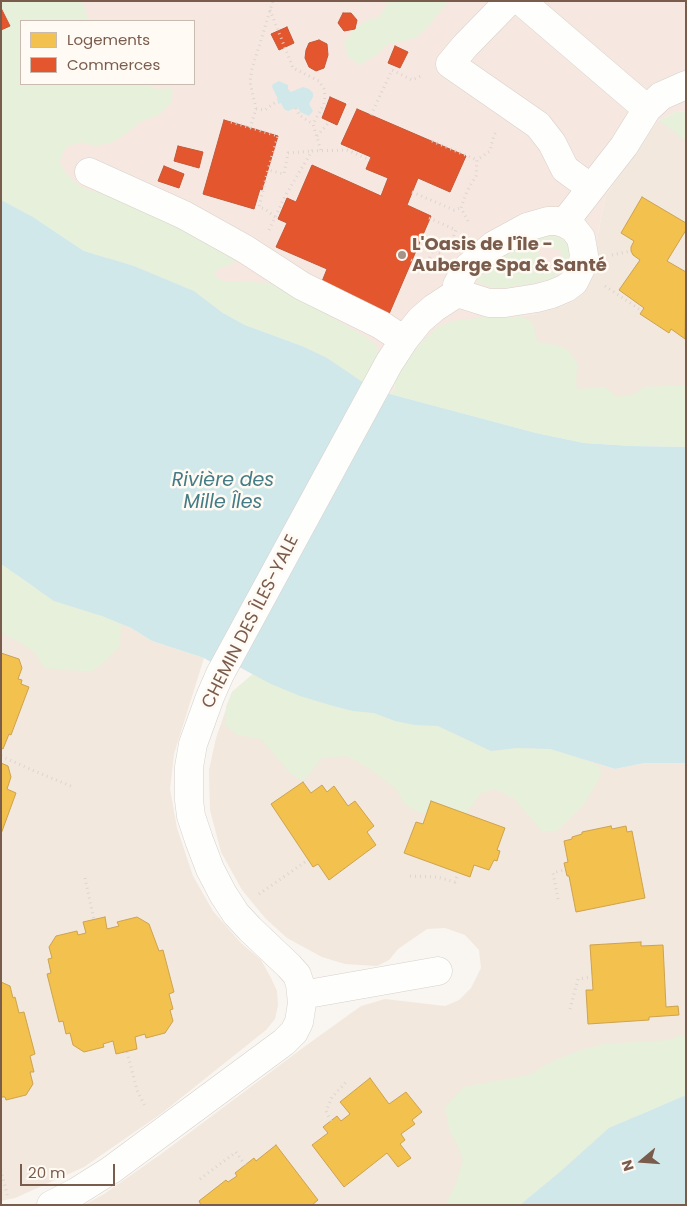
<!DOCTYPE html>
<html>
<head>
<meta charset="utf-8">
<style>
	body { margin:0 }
	#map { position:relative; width:687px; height:1206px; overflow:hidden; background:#f9f5f0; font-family:Poppins,sans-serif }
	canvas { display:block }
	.frame { position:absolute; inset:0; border:2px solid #7a5c4d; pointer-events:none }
	.legend { position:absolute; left:20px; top:20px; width:175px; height:65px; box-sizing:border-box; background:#fffaf3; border:1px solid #cabbb1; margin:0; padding:6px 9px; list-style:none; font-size:15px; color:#7a5c4d }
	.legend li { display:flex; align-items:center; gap:10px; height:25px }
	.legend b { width:25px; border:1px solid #cabbb1 }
	.north { position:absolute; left:617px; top:1136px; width:50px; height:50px; -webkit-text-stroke:4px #fffaf3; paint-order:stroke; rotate:252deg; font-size:14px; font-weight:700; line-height:20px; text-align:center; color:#7a5c4d }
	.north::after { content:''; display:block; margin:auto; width:18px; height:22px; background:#7a5c4d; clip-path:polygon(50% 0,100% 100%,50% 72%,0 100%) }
	.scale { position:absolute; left:20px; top:1164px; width:95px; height:22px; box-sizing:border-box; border:2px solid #7a5c4d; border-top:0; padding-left:6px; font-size:15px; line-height:18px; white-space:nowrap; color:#7a5c4d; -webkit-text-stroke:4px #fffaf3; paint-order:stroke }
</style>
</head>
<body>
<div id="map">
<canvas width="687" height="1206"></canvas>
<div class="frame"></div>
<ul class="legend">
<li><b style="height:14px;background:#f2c14e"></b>Logements</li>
<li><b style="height:14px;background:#e4572e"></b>Commerces</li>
</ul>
<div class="north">N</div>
<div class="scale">20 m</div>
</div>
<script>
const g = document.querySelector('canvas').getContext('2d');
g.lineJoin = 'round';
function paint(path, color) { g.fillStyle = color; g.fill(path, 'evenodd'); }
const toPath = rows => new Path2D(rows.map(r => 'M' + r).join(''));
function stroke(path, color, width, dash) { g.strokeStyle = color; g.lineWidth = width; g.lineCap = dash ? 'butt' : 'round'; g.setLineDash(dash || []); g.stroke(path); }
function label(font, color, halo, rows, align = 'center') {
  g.font = font + ' Poppins,sans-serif'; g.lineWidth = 5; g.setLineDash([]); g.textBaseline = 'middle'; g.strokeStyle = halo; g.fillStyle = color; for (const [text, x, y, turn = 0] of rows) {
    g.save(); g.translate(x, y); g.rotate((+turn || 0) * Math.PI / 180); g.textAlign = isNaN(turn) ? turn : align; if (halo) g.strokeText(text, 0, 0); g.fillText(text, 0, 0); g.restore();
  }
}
const residential = toPath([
	[686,111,686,447,395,388,508,318,536,314,596,270,596,245,605,197,640,143,659,120],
	[1,564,31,586,131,628,152,641,204,658,174,754,170,789,177,828,193,876,213,911,241,943,261,960,271,978,277,991,278,1005,275,1019,266,1030,162,1113,84,1167,15,1198,1,1201],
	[253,674,271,684,550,749,615,769,645,763,686,763,686,1095,640,1114,520,1205,84,1205,104,1194,161,1154,304,1047,361,1006,385,999,445,1006,459,1000,471,988,481,968,479,950,465,935,445,928,427,929,398,949,389,960,377,966,345,964,322,957,287,938,265,918,242,890,221,852,210,810,209,770,216,738,232,692]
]);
const commercial = toPath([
	[1,1,686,1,686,111,676,112,659,120,640,143,605,197,596,245,596,270,589,286,581,295,565,306,536,314,508,318,477,318,422,342,394,382,395,388,390,394,364,383,302,346,223,313,194,291,134,266,111,260,1,200],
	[21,21,194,21,194,84,21,84]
]);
const green = toPath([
	[1,1,82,1,85,7,88,21,21,21,21,84,149,84,150,86,158,89,170,88,173,90,171,103,158,115,140,122,128,132,113,142,95,146,82,142,66,147,60,161,63,169,74,181,83,188,129,202,236,255,233,264,218,269,214,275,223,281,271,283,361,334,375,344,378,350,380,361,364,383,327,358,302,346,245,325,223,313,194,291,134,266,84,251,33,217,1,200,1,30,10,25,1,8],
	[385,1,449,1,424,31,415,38,388,44,376,55,360,65,348,57,344,42,355,29,365,21,379,17,387,5],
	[686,111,686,141,659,120,676,112],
	[554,236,564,240,569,245,570,251,568,261,559,274,547,280,518,286,499,288,486,286,477,282,477,278,482,272,501,256,542,237],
	[545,245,559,250,561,253,562,259,556,269,552,271,549,271,546,267,545,260,538,253,540,247],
	[521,316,533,323,537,342,555,345,568,350,578,364,576,380,577,389,605,387,617,397,632,395,645,387,686,385,686,447,632,446,584,443,536,433,390,394,395,388,394,382,407,361,422,342,439,326,452,321,477,318,508,318],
	[1,564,54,601,102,616,121,624,120,646,106,661,91,672,44,668,36,654,21,643,1,633],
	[253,674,300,696,330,705,353,711,374,713,395,721,415,725,438,726,491,751,517,748,550,749,580,758,599,766,601,775,585,803,557,831,542,831,513,798,495,789,481,793,466,814,431,801,426,814,416,811,404,804,396,789,367,767,347,756,322,758,303,782,290,773,261,739,237,735,226,726,226,707,232,692],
	[686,1034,686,1095,609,1128,560,1172,520,1205,445,1205,456,1184,463,1160,458,1146,450,1132,445,1107,464,1087,529,1075,551,1062,581,1050,605,1044,669,1040]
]);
const water = toPath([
	[279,81,288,85,288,89,291,92,303,87,309,89,313,93,313,97,309,104,313,111,309,116,300,112,298,107,288,111,284,109,281,103,278,104,277,97,272,87,273,84],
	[1,200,33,217,84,251,134,266,194,291,223,313,245,325,302,346,327,358,364,383,390,394,536,433,584,443,632,446,686,447,686,763,645,763,615,769,550,749,517,748,491,751,438,726,415,725,395,721,374,713,353,711,330,705,300,696,271,684,241,668,211,662,204,658,152,641,131,628,102,616,54,601,1,564],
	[686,1095,686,1205,520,1205,560,1172,609,1128]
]);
const homes = toPath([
	[642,197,686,223,686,230,667,261,686,272,685,339,671,329,669,333,640,314,644,308,619,290,640,260,633,255,631,251,631,247,634,241,621,233,642,197],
	[1,653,19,659,22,668,18,679,22,680,21,684,29,687,11,735,9,734,3,749,1,748,1,653],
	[1,763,8,766,11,777,7,789,16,793,1,834,1,763],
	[303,782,311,793,322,785,327,792,334,786,348,806,355,801,374,826,367,832,376,845,329,880,318,864,313,867,271,804,303,782],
	[431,801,505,828,497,850,500,851,497,861,494,860,489,870,474,865,470,877,404,853,416,822,423,824,431,801],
	[611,826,612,829,626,826,627,832,632,831,645,898,576,912,569,876,567,876,564,863,568,862,564,841,572,839,572,837,582,834,582,832,611,826],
	[105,917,107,929,119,926,117,922,137,917,149,924,159,951,163,950,174,992,169,994,173,1009,170,1010,173,1021,165,1033,146,1038,145,1034,135,1037,137,1049,116,1054,113,1041,103,1044,104,1047,84,1052,73,1045,70,1033,66,1034,63,1021,59,1022,47,974,51,973,48,959,52,958,49,947,56,936,77,931,78,935,86,933,83,922,105,917],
	[641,942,641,946,663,945,666,1007,678,1006,679,1015,649,1017,649,1020,588,1024,586,990,593,990,590,945,641,942],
	[1,982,10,986,13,998,15,997,19,1013,24,1012,35,1054,30,1056,34,1072,30,1072,33,1084,26,1095,6,1100,5,1097,1,1097,1,982],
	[370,1078,389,1104,406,1092,422,1112,412,1120,415,1124,401,1134,405,1140,400,1144,411,1158,398,1167,387,1153,344,1187,312,1145,328,1133,323,1127,337,1116,341,1121,350,1114,340,1102,370,1078],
	[276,1145,318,1200,312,1205,201,1205,199,1201,226,1180,228,1182,237,1176,235,1173,254,1158,256,1161,276,1145]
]);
const shops = toPath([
	[1,8,10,26,1,30,1,8],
	[343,13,351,13,357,20,355,29,344,31,338,23,343,13],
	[287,27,294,43,279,50,271,34,287,27],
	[319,40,327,44,328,55,324,68,316,71,309,67,305,58,306,50,309,43,319,40],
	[395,46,408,52,400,68,388,63,395,46],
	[330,97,346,104,337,125,322,118,330,97],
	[357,109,466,156,450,192,418,178,407,205,431,216,389,314,321,284,327,269,276,247,287,223,278,219,287,198,296,202,312,165,381,196,388,178,366,169,371,157,341,144,357,109],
	[224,120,278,136,262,190,260,189,254,209,203,194,224,120],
	[178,146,203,152,199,168,174,161,178,146],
	[164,166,184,174,179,188,158,181,164,166]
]);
const path = toPath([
	[322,2,322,1],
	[270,10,293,68,319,81,324,89,325,96,324,104,313,124,321,151],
	[296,108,299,115,313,124],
	[256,109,265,110,277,101],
	[371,115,392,70,412,80,423,75],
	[231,122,278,136,268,170],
	[250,128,256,109,250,82,252,69,273,1],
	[317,136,330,121],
	[432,141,477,160],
	[412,192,454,210,460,208],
	[275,217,265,209,259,207,268,170,284,174,288,153,312,151],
	[429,218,456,230,452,240],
	[468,221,461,208,467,191,476,176,477,160,490,151,494,135,497,131],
	[269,230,285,196,312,151,347,150,370,160],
	[612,255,631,251],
	[411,260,426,267],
	[426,267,433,250,441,254],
	[605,286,642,311],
	[1,756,32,770,73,787],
	[410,876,437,877,455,882,458,873],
	[85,878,94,920],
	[259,894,308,860],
	[558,899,553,873,566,869],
	[570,1009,578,979,592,977],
	[127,1052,137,1090,146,1108],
	[331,1121,326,1111,332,1097,348,1080],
	[1,1170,8,1198],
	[200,1179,236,1152,245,1165]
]);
const minor = toPath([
	[509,1,465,46,450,64,538,125,552,143,565,169,591,188],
	[521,1,647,109],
	[89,172,184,215,245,249,302,286,381,325,404,340],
	[548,221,557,221,566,224,573,228,581,238,584,255,582,266,574,282,566,288,552,294,537,298,505,303,489,303,457,293,457,285,466,269,494,245,527,227,548,221],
	[564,223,624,146,647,109,661,96,686,85],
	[302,995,438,971],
	[51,1205,76,1192,111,1170,284,1042,294,1032,299,1022,302,1003,300,984,297,975,289,966,250,929,236,914,223,894,210,869,199,840,191,816,189,800,189,767,193,744,210,697,220,674,389,363,404,340,420,320,434,308,457,293]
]);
const markers = [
	[402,255,5,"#a69286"]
];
const poiNames = [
	["L'Oasis de l'île -",412,245],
	["Auberge Spa & Santé",412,266]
];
const streetNames = [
	["CHEMIN DES ÎLES-YALE",251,622,-63]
];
const waterNames = [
	["Rivière des",223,481],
	["Mille Îles",223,503]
];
paint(residential, '#f2e8de');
paint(commercial, '#f6e8e1');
paint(green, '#e7f0db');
paint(water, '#d0e8ea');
paint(homes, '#f2c14e');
stroke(homes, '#cea34e', 1);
paint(shops, '#e4572e');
stroke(shops, '#c45837', 1);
stroke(minor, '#d7d1cb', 29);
stroke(path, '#dcd5d0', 3, [1, 4]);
stroke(minor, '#fefefd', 28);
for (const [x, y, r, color] of markers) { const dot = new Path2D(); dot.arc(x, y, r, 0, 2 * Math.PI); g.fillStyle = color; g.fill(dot); stroke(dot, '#fffaf3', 2); }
label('bold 18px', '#7a5c4d', '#fffaf3', poiNames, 'left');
label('18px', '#7a5c4d', '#fffaf3', streetNames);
label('italic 19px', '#437c86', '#fffaf3', waterNames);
</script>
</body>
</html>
